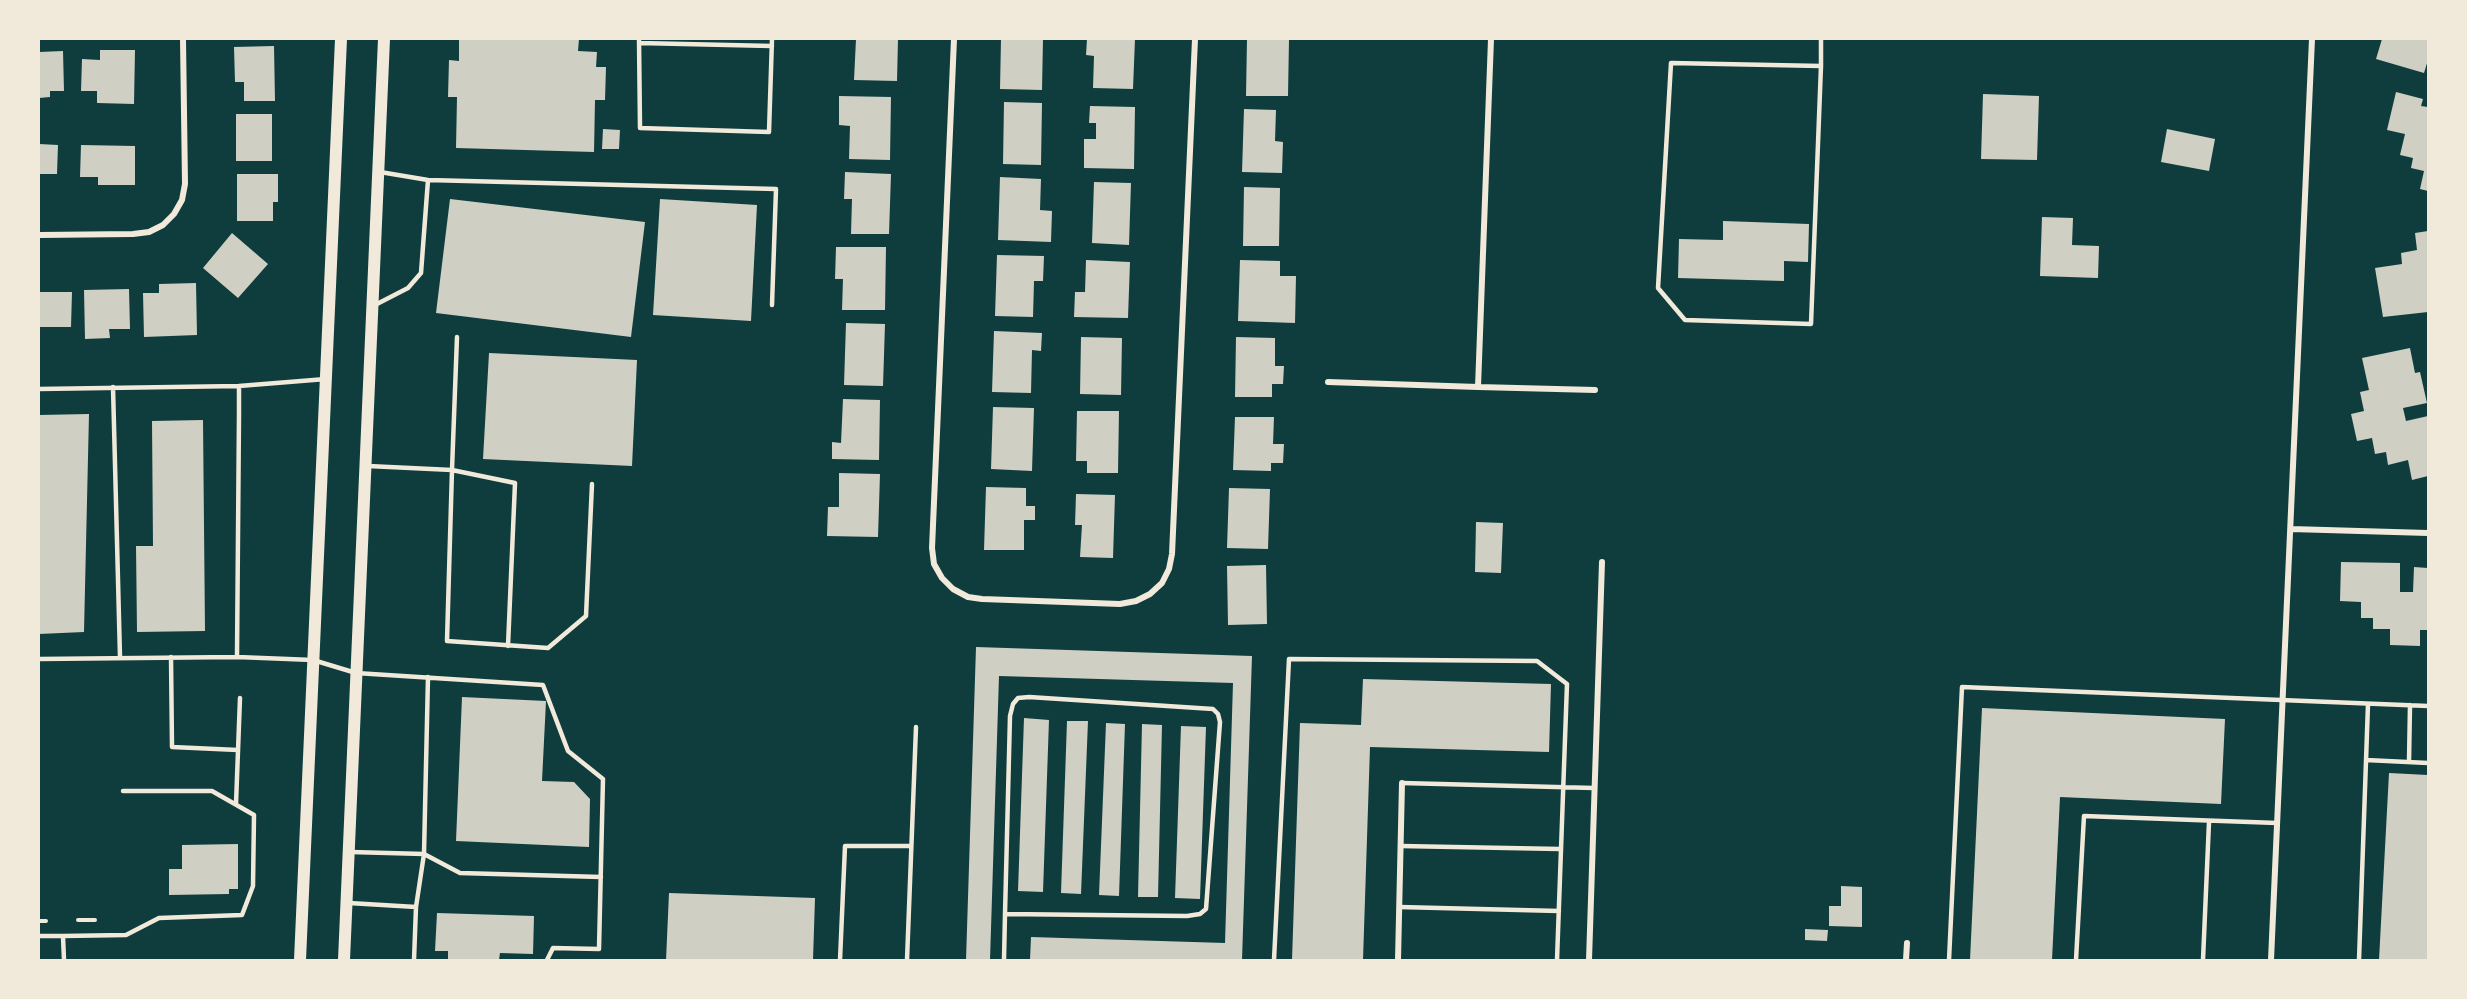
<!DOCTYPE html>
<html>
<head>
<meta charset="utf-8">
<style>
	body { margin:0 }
	#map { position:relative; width:2467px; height:999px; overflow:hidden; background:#0f3d3e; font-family:Jost,sans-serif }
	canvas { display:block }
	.frame { position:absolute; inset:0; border:40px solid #f1e9da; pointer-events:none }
</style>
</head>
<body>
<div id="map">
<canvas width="2467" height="999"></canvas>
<div class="frame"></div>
</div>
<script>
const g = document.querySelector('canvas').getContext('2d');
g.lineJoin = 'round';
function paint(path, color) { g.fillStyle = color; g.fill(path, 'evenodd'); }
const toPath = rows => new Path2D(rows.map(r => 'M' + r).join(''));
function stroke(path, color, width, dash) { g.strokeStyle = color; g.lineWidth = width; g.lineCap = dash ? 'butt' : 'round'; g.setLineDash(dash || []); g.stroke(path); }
const building = toPath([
	[459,39,579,39,578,51,597,52,596,67,606,67,605,100,595,100,594,152,456,148,457,97,448,97,449,60,459,61],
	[856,39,898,39,897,81,854,80],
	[1001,39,1043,39,1042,90,1000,89],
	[1087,39,1135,39,1133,89,1093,88,1094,56,1086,55],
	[1247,39,1289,40,1288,96,1246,96],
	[2382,39,2428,39,2428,60,2424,73,2376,59],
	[274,46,275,101,244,101,244,82,235,82,234,47],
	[100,50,135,50,134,104,97,103,97,91,81,91,82,59,100,60],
	[63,51,64,91,50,91,50,97,39,98,39,52],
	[2396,92,2423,99,2421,106,2428,107,2428,191,2420,189,2424,171,2411,168,2413,158,2400,155,2405,134,2387,130],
	[1983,94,2039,96,2037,160,1981,159],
	[839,96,891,97,890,160,849,159,850,126,839,125],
	[1004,102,1042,103,1041,165,1003,164],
	[1090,106,1135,107,1134,169,1084,168,1084,139,1096,139,1096,123,1089,123],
	[1244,109,1276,110,1275,141,1283,142,1282,173,1242,172],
	[236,114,272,114,272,161,236,161],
	[603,129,620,130,619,149,602,149],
	[2167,129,2215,139,2209,171,2161,162],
	[39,144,58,145,57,174,39,174],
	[81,145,135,146,135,185,98,185,98,177,80,177],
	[845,172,891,174,889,234,851,234,852,199,844,199],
	[237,174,278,174,278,202,273,202,273,221,237,221],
	[1000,177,1041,179,1040,210,1052,211,1051,242,998,240],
	[1094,182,1131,183,1129,245,1092,243],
	[1244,187,1280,188,1279,246,1243,246],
	[450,199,645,222,631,337,436,313],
	[660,199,757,205,751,321,653,315],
	[2042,217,2073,218,2072,245,2099,246,2098,278,2040,276],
	[1723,221,1809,224,1808,262,1784,261,1784,281,1678,278,1679,239,1723,240],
	[2428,231,2428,312,2383,317,2375,268,2402,264,2401,253,2417,250,2415,233],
	[232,233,268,264,238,298,203,268],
	[836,247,886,247,885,310,842,310,843,279,835,279],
	[997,255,1044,256,1043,281,1034,281,1033,317,995,316],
	[1086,260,1130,262,1128,318,1074,317,1075,292,1085,292],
	[1240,260,1280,261,1280,276,1296,276,1295,323,1238,321],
	[196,283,197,335,144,337,143,293,159,293,159,284],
	[129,289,130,329,109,329,110,338,85,339,84,290],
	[39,292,72,292,71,327,39,327],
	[846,323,885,324,883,386,844,385],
	[994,331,1042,333,1041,351,1032,350,1031,393,992,392],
	[1081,337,1122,338,1121,395,1080,394],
	[1236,337,1275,338,1275,366,1284,366,1283,384,1272,384,1272,397,1235,397],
	[2410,348,2415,373,2420,372,2427,403,2403,408,2406,421,2428,416,2428,476,2412,480,2408,460,2388,465,2386,452,2375,454,2372,438,2357,441,2351,414,2364,411,2360,392,2369,390,2362,358],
	[489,353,637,360,632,466,483,459],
	[843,399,880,400,879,460,832,459,832,442,841,443],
	[993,407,1034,408,1032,471,991,469],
	[1077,411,1119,411,1118,473,1087,473,1087,461,1076,461],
	[89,414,84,632,39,634,39,415],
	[1235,417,1274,417,1273,444,1284,444,1283,463,1271,463,1271,471,1233,470],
	[203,420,205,631,137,632,136,546,153,546,152,421],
	[839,473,880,474,878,537,827,536,828,507,839,507],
	[986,487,1026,488,1026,506,1035,506,1035,520,1024,520,1024,550,984,550],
	[1229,488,1270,489,1268,549,1227,548],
	[1076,494,1115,495,1113,558,1080,557,1082,525,1075,525],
	[1476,522,1503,523,1501,573,1475,572],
	[2341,562,2400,563,2400,592,2413,592,2414,567,2428,568,2428,630,2420,630,2420,646,2390,645,2390,629,2373,629,2373,618,2361,618,2361,602,2340,601],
	[1266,565,1267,624,1228,625,1227,566],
	[976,647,1252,656,1242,960,1030,960,1031,937,1225,943,1233,683,999,676,990,960,966,960],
	[1363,679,1551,684,1549,752,1370,747,1363,960,1292,960,1300,723,1361,725],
	[462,697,546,701,542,781,574,782,590,799,589,847,456,841],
	[1982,708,2225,719,2221,804,2060,797,2052,960,1970,960],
	[1024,718,1049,720,1043,892,1018,891],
	[1067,721,1088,721,1081,894,1061,893],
	[1106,723,1125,724,1119,896,1099,895],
	[1142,724,1162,725,1158,897,1138,897],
	[1181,726,1206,727,1200,899,1175,898],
	[2389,773,2428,775,2428,960,2379,960],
	[238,844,238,889,229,889,229,894,169,895,169,869,182,869,182,845],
	[1841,886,1862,887,1862,927,1829,926,1829,906,1841,906],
	[669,893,815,898,813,960,666,960],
	[437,913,534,916,533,954,500,953,499,960,448,960,448,951,435,951],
	[1805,929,1828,930,1827,941,1805,940]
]);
const path = toPath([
	[78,920,95,920],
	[39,921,46,921]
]);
const service = toPath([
	[639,39,640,128,769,132,772,39],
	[1821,39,1821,66,1811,324,1685,320,1658,288,1671,63,1821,66],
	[639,43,772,46],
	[380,172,428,180,776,189,772,305],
	[375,305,408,288,421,273,428,180],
	[457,337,452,470,515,483,508,646],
	[239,386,326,379],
	[113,387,120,657],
	[39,389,239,386,239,414,237,657,39,659],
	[368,466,452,470,447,641,548,648,586,616,592,484],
	[171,657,172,747,238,750],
	[237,657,313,660,356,673,543,685,568,751,603,779,599,949,553,948,547,960],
	[2366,760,2428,763],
	[2409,762,2410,705],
	[1402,783,1594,788],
	[236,804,240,698],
	[1401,846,1560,849],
	[351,852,424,854,428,677],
	[349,903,416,907,414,960],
	[416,907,424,854,460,873,601,877],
	[1399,907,1559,911],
	[39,936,63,936,64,960],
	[63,936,126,935,159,918,242,915,253,886,254,815,212,791,123,791],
	[840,960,845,846,911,846],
	[907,960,916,727],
	[1004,960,1005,914,1010,716,1013,704,1018,698,1029,697,1213,709,1218,714,1220,722,1206,909,1200,914,1187,916,1005,914],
	[1274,960,1289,659,1537,661,1567,684,1557,960],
	[1949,960,1962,687,2428,706],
	[2076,960,2084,816,2277,823],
	[2203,960,2209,822],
	[2359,960,2368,704]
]);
const minor = toPath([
	[954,39,932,548,934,564,942,578,953,589,968,597,982,599,1120,604,1136,601,1150,594,1162,583,1169,569,1172,554,1195,39],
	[39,235,133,234,149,232,163,225,174,214,182,200,185,184,183,39],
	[1328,382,1478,387,1491,39],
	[1478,387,1595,390],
	[2291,529,2428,533],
	[1398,960,1402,783],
	[1589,960,1602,562],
	[1906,960,1907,943],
	[2271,960,2312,39]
]);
const secondary = toPath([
	[300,960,341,39],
	[344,960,384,39]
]);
paint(building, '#cfcfc3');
stroke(path, '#f1e9da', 4);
stroke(service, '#f1e9da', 4.5);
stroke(minor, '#f1e9da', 6);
stroke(secondary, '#f1e9da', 12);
</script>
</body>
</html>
